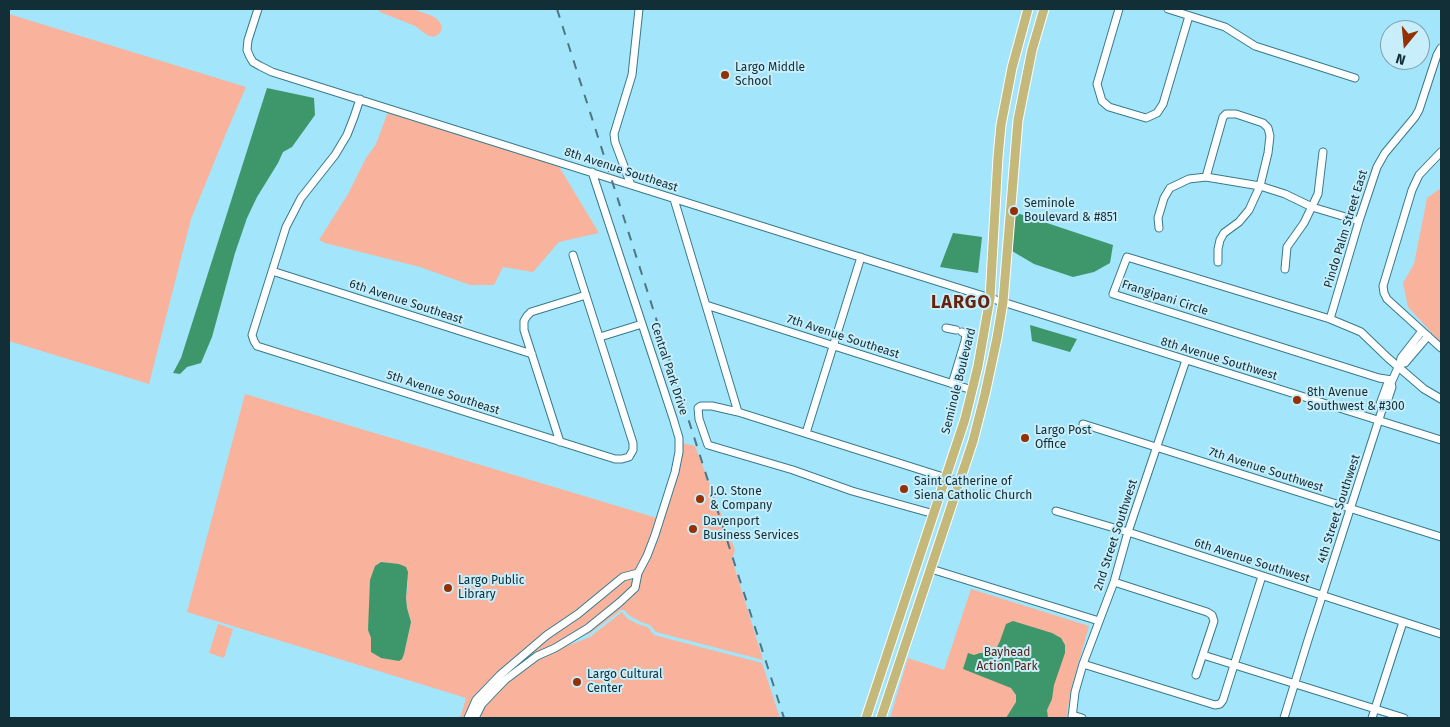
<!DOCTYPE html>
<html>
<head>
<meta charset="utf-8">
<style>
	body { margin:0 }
	#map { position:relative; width:1450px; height:727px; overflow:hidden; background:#a3e5fa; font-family:"Fira Sans",sans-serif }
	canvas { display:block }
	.frame { position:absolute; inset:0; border:10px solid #122e36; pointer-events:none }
	.north { position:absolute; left:1380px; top:20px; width:50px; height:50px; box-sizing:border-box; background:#c7eefa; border:1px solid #7fa1ac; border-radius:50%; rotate:197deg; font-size:14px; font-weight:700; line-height:20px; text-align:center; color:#122e36 }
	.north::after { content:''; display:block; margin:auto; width:18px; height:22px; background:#952f04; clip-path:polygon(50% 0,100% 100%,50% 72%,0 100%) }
</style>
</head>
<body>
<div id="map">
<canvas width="1450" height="727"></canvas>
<div class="frame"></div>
<div class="north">N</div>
</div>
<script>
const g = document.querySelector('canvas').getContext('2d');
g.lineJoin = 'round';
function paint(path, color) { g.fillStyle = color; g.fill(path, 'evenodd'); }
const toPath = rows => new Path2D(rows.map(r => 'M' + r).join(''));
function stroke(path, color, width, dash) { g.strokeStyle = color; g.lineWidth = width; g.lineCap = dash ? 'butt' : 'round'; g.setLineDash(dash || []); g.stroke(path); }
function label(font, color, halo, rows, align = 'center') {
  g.font = font + ' "Fira Sans",sans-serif'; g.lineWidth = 4; g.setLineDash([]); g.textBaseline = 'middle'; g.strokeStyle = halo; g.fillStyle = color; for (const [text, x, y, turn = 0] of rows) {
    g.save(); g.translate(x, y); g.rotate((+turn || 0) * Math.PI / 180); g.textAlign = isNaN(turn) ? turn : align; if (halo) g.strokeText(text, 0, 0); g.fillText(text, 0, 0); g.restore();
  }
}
const green = toPath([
	[378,9,412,9,430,15,436,18,441,24,442,29,439,34,433,37,427,35,415,26,380,12],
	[9,14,246,87,227,131,191,219,149,384,9,341],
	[388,112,558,165,599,233,559,242,533,272,503,267,494,285,470,285,420,267,325,243,319,240,348,194,366,158,376,144],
	[1441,188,1441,343,1408,307,1403,283,1414,264,1427,198],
	[245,394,657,518,644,555,635,570,622,574,576,611,545,632,498,672,474,697,465,718,460,718,466,698,187,612],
	[381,562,385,562,408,581,406,598,407,608,411,622,404,654,402,658,381,658,371,652,371,638,368,629,375,566],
	[682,443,695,446,735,550,732,559,763,660,656,632,650,625,641,622,630,616,624,610,621,610,589,634,577,638,590,631,622,605,637,591,641,573,650,558,664,520,678,472,682,453],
	[634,578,632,586,618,600,586,625,554,644,535,653,503,678,488,692,476,709,478,702,502,677,548,638,612,591,624,581],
	[971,589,1089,626,1072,685,1066,718,890,718,908,658,944,670],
	[622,612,628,619,640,625,648,627,654,635,762,663,780,718,480,718,486,704,491,697,524,668,544,655,590,637],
	[218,624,233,629,224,658,209,653]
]);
const water = toPath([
	[267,88,314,98,315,115,292,147,283,152,278,163,257,197,247,218,235,253,212,337,201,363,187,367,180,374,173,373,181,358],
	[1014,212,1113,245,1110,263,1094,272,1073,277,1034,264,1012,251],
	[953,233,982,237,978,273,940,267],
	[1030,325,1077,339,1070,352,1032,341],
	[381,562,399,564,406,567,408,572,406,598,407,608,411,622,404,654,402,659,399,661,381,658,371,652,371,638,368,630,370,580,375,566],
	[1013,621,1052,633,1061,638,1065,645,1065,653,1054,685,1052,699,1047,710,1048,718,1006,718,1016,702,1016,695,1011,688,963,669,968,653,974,655,980,653,994,653,1000,641,1006,624]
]);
const minor = toPath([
	[258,9,248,40,247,50,250,57,253,62,260,66,272,72,1441,440],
	[1119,9,1097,84,1102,101,1109,107,1146,118,1157,113,1163,104,1189,16],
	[1168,9,1225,27,1255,46,1355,78],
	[360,99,354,117,347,135,335,155,301,198,286,227,252,335,254,341,257,346,615,459,622,459,629,457,633,450,633,443,573,255],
	[1441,152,1419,175,1412,190,1383,286,1384,293,1387,299,1441,348],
	[1206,177,1223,117,1226,114,1236,114,1263,123,1268,128,1270,136,1268,153,1260,186,1249,210,1239,222,1224,233,1220,240,1218,249,1218,262],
	[631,185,615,142,614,134,632,75,639,9],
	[674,199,738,412],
	[1159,228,1158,218,1164,198,1170,188,1189,179,1206,177,1260,186,1285,194,1312,207,1359,221],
	[1285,269,1287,247,1304,223,1318,194,1323,152],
	[272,271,532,354],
	[706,305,972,390],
	[1330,319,1359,221,1377,167,1385,153,1415,117,1419,110,1437,55,1441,48],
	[946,328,956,330],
	[600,337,642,324],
	[1400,363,1405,363,1428,336],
	[1392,380,1379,378,1113,294,1127,257,1330,319,1354,329,1361,332,1388,358,1424,389,1441,399],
	[952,384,965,341,966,334,962,332],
	[1382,410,1380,404,1387,385,1391,383,1400,363,1401,358,1422,331],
	[1083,424,1441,537],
	[806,433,861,257],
	[560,442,524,330,524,321,527,316,531,312,586,295],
	[1056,511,1128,532,1441,634],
	[934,514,852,491,793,470,708,445,699,419,698,408,701,406,712,406,738,412,959,482],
	[931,569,1099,621],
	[1114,582,1207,612,1212,615,1214,621,1196,675],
	[1203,655,1404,718],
	[1083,664,1215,705,1220,704,1223,700,1262,576],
	[1072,715,1082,718],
	[468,718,476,700,500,675,547,635,578,614,623,577,638,573],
	[475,718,482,704,505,680,537,656,555,648,588,628,620,602,635,588,638,573,647,556,655,535,675,472,679,452,679,438,673,418,592,172],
	[1072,718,1075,692,1083,664,1114,582,1128,532,1186,360],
	[1284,718,1308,640,1382,410,1386,406,1389,396,1392,387,1391,383],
	[1372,718,1403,622]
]);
const major = toPath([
	[866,718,965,419,978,366,990,298,998,157,1001,125,1012,68,1028,9],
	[881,718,973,441,985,394,997,338,1003,302,1018,120,1032,50,1044,9]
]);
const rail = toPath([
	[557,9,784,718]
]);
const markers = [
	[725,75,5,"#952f04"],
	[1014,211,5,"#952f04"],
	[1297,400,5,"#952f04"],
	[1025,438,5,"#952f04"],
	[904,489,5,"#952f04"],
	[700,499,5,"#952f04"],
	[693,529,5,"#952f04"],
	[448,588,5,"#952f04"],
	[577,682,5,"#952f04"]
];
const poiNames = [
	["Largo Middle",735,68],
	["School",735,82],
	["Seminole",1024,204],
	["Boulevard & #851",1024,218],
	["8th Avenue",1307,393],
	["Southwest & #300",1307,407],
	["Largo Post",1035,431],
	["Office",1035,445],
	["Saint Catherine of",914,482],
	["Siena Catholic Church",914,496],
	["J.O. Stone",710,492],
	["& Company",710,506],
	["Davenport",703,522],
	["Business Services",703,536],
	["Largo Public",458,581],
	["Library",458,595],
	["Largo Cultural",587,675],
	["Center",587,689]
];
const streetNames = [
	["8th Avenue Southeast",621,170,18],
	["Pindo Palm Street East",1346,229,-73],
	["Frangipani Circle",1165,298,18],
	["6th Avenue Southeast",406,302,18],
	["7th Avenue Southeast",843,337,18],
	["8th Avenue Southwest",1219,359,17],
	["Central Park Drive",669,369,72],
	["Seminole Boulevard",959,381,-76],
	["5th Avenue Southeast",443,393,18],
	["7th Avenue Southwest",1266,470,18],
	["4th Street Southwest",1339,509,-72],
	["2nd Street Southwest",1116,535,-72],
	["6th Avenue Southwest",1252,561,18]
];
const parkNames = [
	["Bayhead",1007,653],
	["Action Park",1007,667]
];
const districtNames = [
	["LARGO",961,303]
];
paint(green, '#f9b39d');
paint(water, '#3d976a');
stroke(minor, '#387a8c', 9);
stroke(major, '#fff', 11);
stroke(minor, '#fff', 7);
stroke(major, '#c4b97a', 9);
stroke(rail, '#4c7785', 2, [9, 9]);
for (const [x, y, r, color] of markers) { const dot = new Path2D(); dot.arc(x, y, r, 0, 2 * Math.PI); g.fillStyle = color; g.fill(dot); stroke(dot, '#c7eefa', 2); }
label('12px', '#122e36', '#c7eefa', poiNames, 'left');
label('12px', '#122e36', '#c7eefa', streetNames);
label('12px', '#592311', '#c7eefa', parkNames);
g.letterSpacing = '1px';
label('bold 18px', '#65230c', '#c7eefa', districtNames);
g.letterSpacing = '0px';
</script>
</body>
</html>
